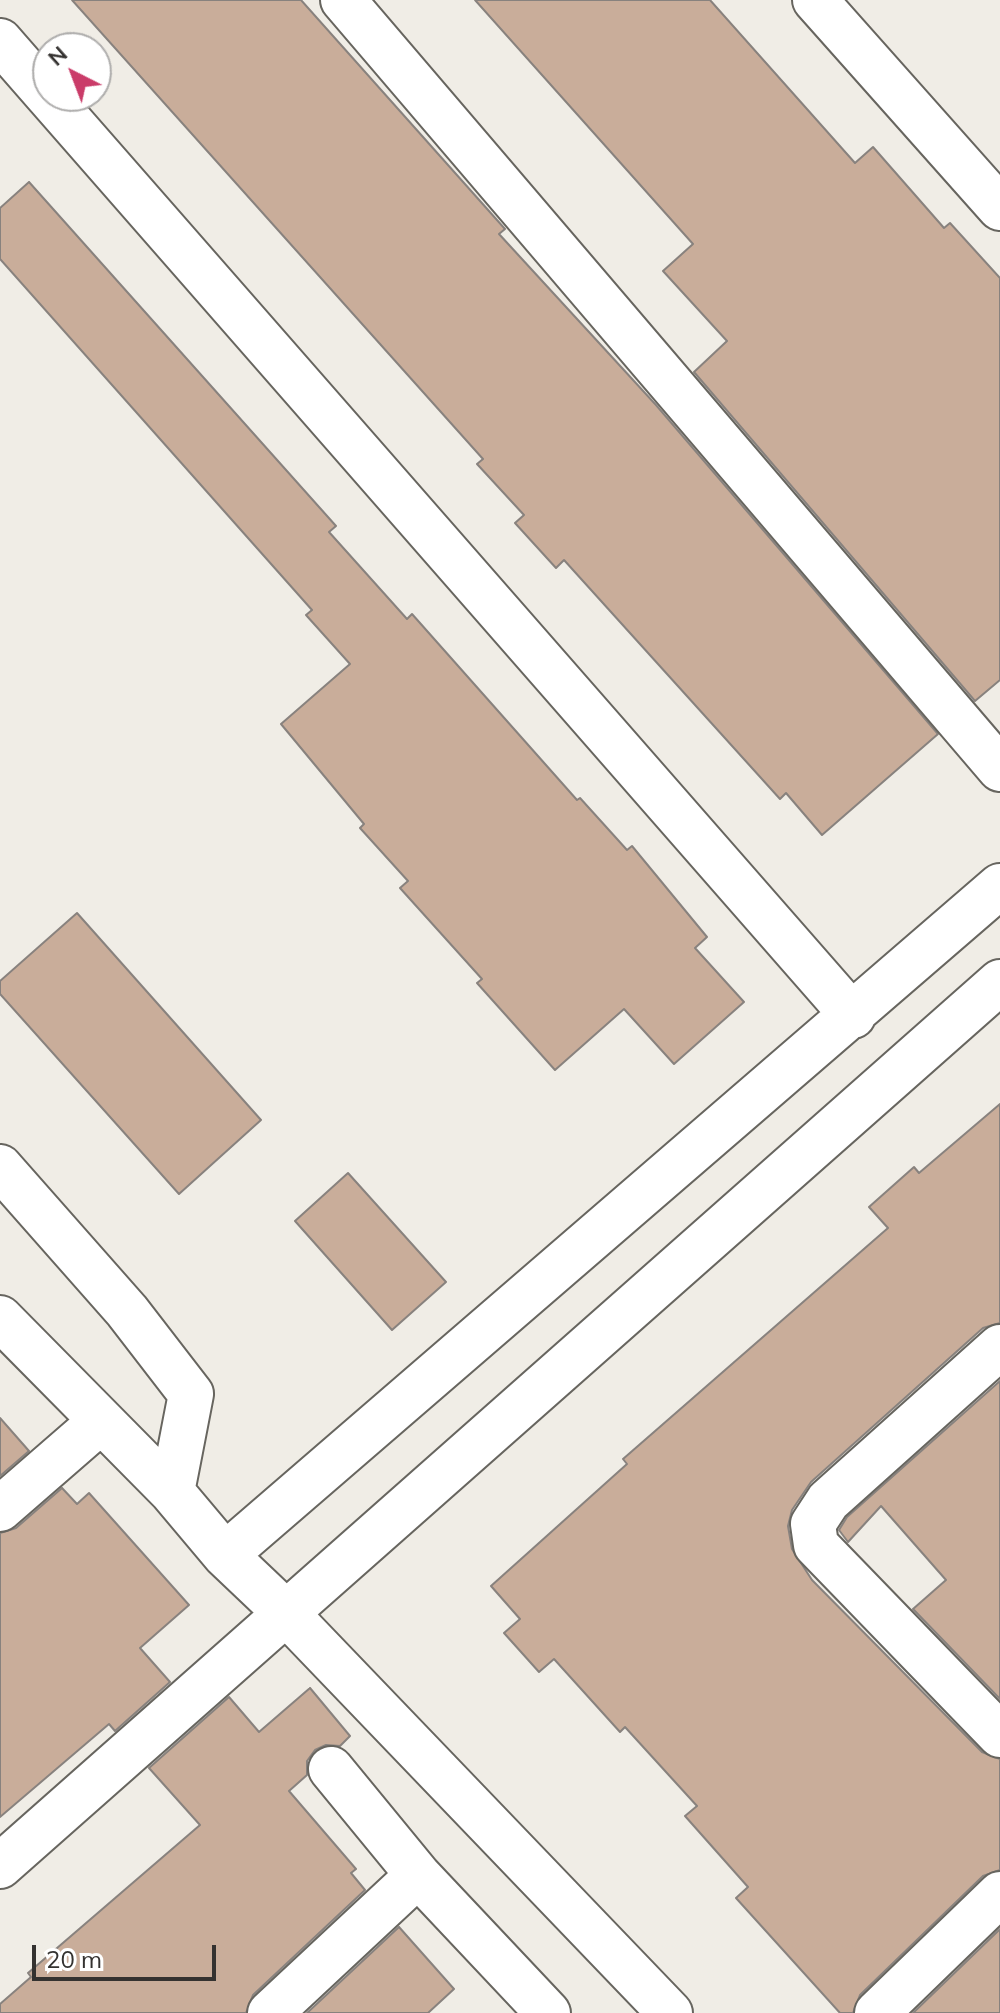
<!DOCTYPE html>
<html>
<head>
<meta charset="utf-8">
<style>
	body { margin:0 }
	#map { position:relative; width:1000px; height:2013px; overflow:hidden; background:#f0ede6; font-family:Mulish,sans-serif }
	canvas { display:block }
	.north { position:absolute; left:32px; top:32px; width:80px; height:80px; box-sizing:border-box; background:#fff; border:2px solid #aeadac; border-radius:50%; rotate:318deg; font-size:22px; font-weight:700; line-height:32px; text-align:center; color:#343230 }
	.north::after { content:''; display:block; margin:auto; width:28px; height:36px; background:#ca3c69; clip-path:polygon(50% 0,100% 100%,50% 72%,0 100%) }
	.scale { position:absolute; left:32px; top:1945px; width:184px; height:36px; box-sizing:border-box; border:4px solid #343230; border-top:0; padding-left:10px; font-size:24px; line-height:28px; white-space:nowrap; color:#343230; -webkit-text-stroke:6px #fff; paint-order:stroke }
</style>
</head>
<body>
<div id="map">
<canvas width="1000" height="2013"></canvas>
<div class="north">N</div>
<div class="scale">20 m</div>
</div>
<script>
const g = document.querySelector('canvas').getContext('2d');
g.lineJoin = 'round';
function paint(path, color) { g.fillStyle = color; g.fill(path, 'evenodd'); }
const toPath = rows => new Path2D(rows.map(r => 'M' + r).join(''));
function stroke(path, color, width, dash) { g.strokeStyle = color; g.lineWidth = width; g.lineCap = dash ? 'butt' : 'round'; g.setLineDash(dash || []); g.stroke(path); }
const building = toPath([
	[72,0,301,0,505,229,499,234,656,405,938,734,822,835,786,793,780,799,564,560,556,568,515,523,524,515,477,464,483,459,72,0],
	[475,0,710,0,855,163,873,147,944,228,950,223,1000,278,1000,680,975,701,694,372,727,341,663,271,693,244,475,0],
	[29,182,336,526,329,532,407,619,412,614,577,800,580,798,627,850,632,846,707,937,695,948,744,1002,674,1064,624,1009,555,1070,477,983,482,979,400,888,408,881,360,828,364,824,281,724,350,664,306,615,312,610,0,259,0,208,29,182],
	[77,913,261,1120,179,1194,0,994,0,981,77,913],
	[1000,1104,1000,1323,983,1328,811,1482,792,1510,788,1526,792,1549,812,1580,982,1752,1000,1759,1000,1870,983,1876,860,1995,853,2013,840,2013,736,1898,748,1887,685,1816,697,1806,625,1727,620,1732,554,1659,539,1672,504,1633,520,1619,491,1586,627,1464,623,1459,888,1228,869,1207,914,1167,919,1173,1000,1104],
	[348,1173,446,1282,392,1330,295,1221,348,1173],
	[1000,1381,1000,1699,913,1609,946,1580,881,1506,848,1542,839,1530,847,1517,1000,1381],
	[0,1418,29,1451,0,1476,0,1418],
	[62,1488,77,1504,89,1493,189,1605,140,1648,170,1682,115,1731,109,1724,0,1817,0,1533,16,1528,62,1488],
	[310,1688,350,1736,340,1746,326,1745,315,1750,307,1761,307,1775,289,1791,356,1869,351,1873,365,1890,253,1995,246,2013,0,2013,0,2004,31,1977,28,1973,200,1825,149,1768,229,1697,259,1732,310,1688],
	[399,1927,454,1989,428,2013,307,2013,399,1927],
	[1000,1929,1000,2013,913,2013,1000,1929]
]);
const street = toPath([
	[343,0,1000,769],
	[815,0,1000,208],
	[0,41,48,96],
	[48,96,853,1016],
	[0,1167,127,1311,191,1394,172,1492],
	[0,1318,172,1492,225,1555,285,1612,670,2013],
	[1000,1347,828,1501,813,1524,816,1545,1000,1735],
	[0,1509,100,1422],
	[225,1555,1000,886],
	[331,1769,418,1875,548,2013],
	[0,1866,1000,982],
	[270,2013,418,1875],
	[877,2013,1000,1894]
]);
paint(building, '#c9ad9a');
stroke(building, '#88827e', 2);
stroke(street, '#67655f', 48);
stroke(street, '#fff', 44);
</script>
</body>
</html>
